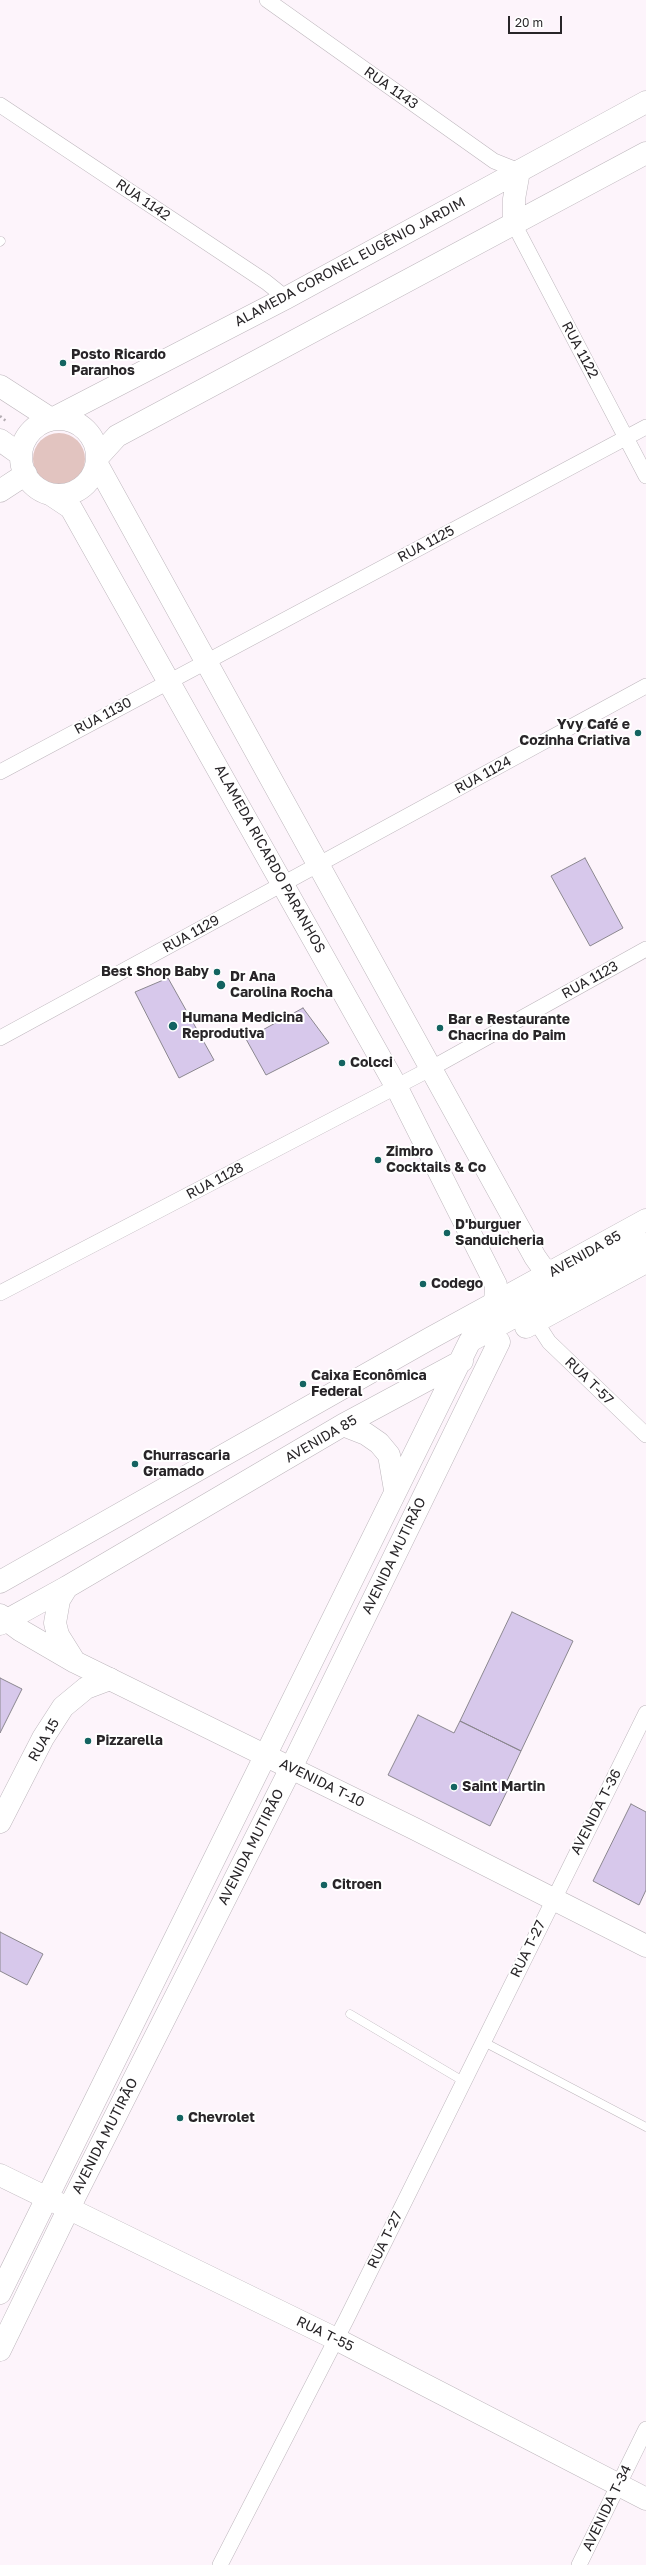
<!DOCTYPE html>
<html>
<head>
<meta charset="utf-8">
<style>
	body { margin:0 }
	#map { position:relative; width:646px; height:2565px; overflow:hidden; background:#fdf4fb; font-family:"Golos Text",sans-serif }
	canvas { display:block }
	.scale { position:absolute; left:508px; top:16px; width:54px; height:18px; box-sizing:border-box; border:2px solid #282528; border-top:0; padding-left:5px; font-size:12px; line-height:14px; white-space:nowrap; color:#282528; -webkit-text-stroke:3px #fff; paint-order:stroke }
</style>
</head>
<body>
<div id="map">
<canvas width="646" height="2565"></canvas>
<div class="scale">20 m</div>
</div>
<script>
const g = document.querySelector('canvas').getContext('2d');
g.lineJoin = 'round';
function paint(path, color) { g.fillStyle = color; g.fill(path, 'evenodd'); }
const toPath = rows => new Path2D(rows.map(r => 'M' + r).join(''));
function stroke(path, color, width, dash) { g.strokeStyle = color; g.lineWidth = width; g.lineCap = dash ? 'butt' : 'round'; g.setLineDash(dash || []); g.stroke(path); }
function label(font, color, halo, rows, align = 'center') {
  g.font = font + ' "Golos Text",sans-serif'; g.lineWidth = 4; g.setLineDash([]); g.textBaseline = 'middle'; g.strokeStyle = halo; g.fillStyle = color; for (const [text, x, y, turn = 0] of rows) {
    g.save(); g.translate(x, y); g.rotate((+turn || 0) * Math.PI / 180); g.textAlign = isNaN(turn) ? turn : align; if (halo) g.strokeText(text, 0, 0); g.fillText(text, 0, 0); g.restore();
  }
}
const green = toPath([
	'33 459a26 26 0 1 1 52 0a26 26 0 1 1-52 0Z'
]);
const building = toPath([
	[585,858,623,928,590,946,551,876,585,858],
	[168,978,214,1060,179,1078,135,992,168,978],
	[303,1008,329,1043,266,1075,246,1039,303,1008],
	[512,1612,573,1641,521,1751,460,1721,512,1612],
	[0,1678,22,1689,0,1733,0,1678],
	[418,1715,454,1733,460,1721,521,1751,505,1785,509,1787,490,1826,388,1775,418,1715],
	[631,1804,646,1812,646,1890,639,1905,593,1881,631,1804],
	[0,1932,43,1954,27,1985,0,1971,0,1932]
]);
const path = toPath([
	[0,416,6,421]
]);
const lane = toPath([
	[0,242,1,241],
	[350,2014,463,2081],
	[482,2041,646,2127]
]);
const street = toPath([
	[267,0,494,161,519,171],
	[0,105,266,282,286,298],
	[514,224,646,476],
	[0,772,646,427],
	[0,1038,646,686],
	[0,1293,430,1069,646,949],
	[536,1322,549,1342,646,1435],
	[220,2565,346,2320,646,1713],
	[579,2565,646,2429]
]);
const secondary = toPath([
	[514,224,514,199,519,171],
	[0,386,51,419],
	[52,419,286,298,646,102],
	'21 457a38 38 0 1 1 76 0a38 38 0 1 1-76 0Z',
	[0,440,21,455],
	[97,458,117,436,646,153],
	[97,464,535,1257,542,1267,552,1273],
	[0,491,26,474],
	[50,494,71,508,396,1086,496,1285,495,1304],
	[0,1822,43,1738,63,1707,86,1688,110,1679]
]);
const primary = toPath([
	[526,1327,646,1262],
	[343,1425,366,1434,379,1443,389,1455,395,1490],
	[0,1582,429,1339,646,1220],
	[67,1587,59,1600,55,1623,58,1635,73,1659],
	[0,1615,20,1630,75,1662,413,1828,646,1946],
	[0,1624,67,1587,343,1425,462,1361],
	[0,2175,336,2339,646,2499],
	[0,2293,470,1341,646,1244],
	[0,2350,68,2210,291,1768,499,1342]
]);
const markers = [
	[63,363,4,"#146361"],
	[638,733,4,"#146361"],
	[217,972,4,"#146361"],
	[221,985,5,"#146361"],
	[173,1026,5,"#146361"],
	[440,1028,4,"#146361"],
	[342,1063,4,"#146361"],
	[378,1160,4,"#146361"],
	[447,1233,4,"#146361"],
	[423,1284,4,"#146361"],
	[303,1384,4,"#146361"],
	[135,1464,4,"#146361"],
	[88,1741,4,"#146361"],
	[454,1787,4,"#146361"],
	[324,1885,4,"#146361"],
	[180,2118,4,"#146361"]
];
const streetNames = [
	["RUA 1143",391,88,35],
	["RUA 1142",143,200,34],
	["ALAMEDA CORONEL EUGÊNIO JARDIM",350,262,-28],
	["RUA 1122",580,350,62],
	["RUA 1125",426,544,-28],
	["RUA 1130",103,716,-28],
	["RUA 1124",483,775,-29],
	["ALAMEDA RICARDO PARANHOS",270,859,61],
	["RUA 1129",191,934,-29],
	["RUA 1123",590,980,-29],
	["RUA 1128",215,1181,-28],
	["AVENIDA 85",585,1254,-29],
	["RUA T-57",589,1381,44],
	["AVENIDA 85",321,1439,-30],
	["AVENIDA MUTIRÃO",394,1556,-64],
	["RUA 15",44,1740,-60],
	["AVENIDA T-10",322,1783,26],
	["AVENIDA T-36",596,1812,-63],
	["AVENIDA MUTIRÃO",251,1847,-63],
	["RUA T-27",528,1949,-64],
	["AVENIDA MUTIRÃO",105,2136,-63],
	["RUA T-27",385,2240,-64],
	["RUA T-55",325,2334,26],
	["AVENIDA T-34",607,2508,-64]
];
const poiNames = [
	["Posto Ricardo",71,355],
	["Paranhos",71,371],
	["Yvy Café e",630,725,"right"],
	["Cozinha Criativa",630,741,"right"],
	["Best Shop Baby",209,972,"right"],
	["Dr Ana",230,977],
	["Carolina Rocha",230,993],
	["Humana Medicina",182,1018],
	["Reprodutiva",182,1034],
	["Bar e Restaurante",448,1020],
	["Chacrina do Paim",448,1036],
	["Colcci",350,1063],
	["Zimbro",386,1152],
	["Cocktails & Co",386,1168],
	["D'burguer",455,1225],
	["Sanduicheria",455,1241],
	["Codego",431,1284],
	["Caixa Econômica",311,1376],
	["Federal",311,1392],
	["Churrascaria",143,1456],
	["Gramado",143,1472],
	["Pizzarella",96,1741],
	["Saint Martin",462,1787],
	["Citroen",332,1885],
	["Chevrolet",188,2118]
];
paint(green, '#e2c4c0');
paint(building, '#d7c8eb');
stroke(building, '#8b878f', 1);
stroke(lane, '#bdb6bc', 9);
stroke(street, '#bdb6bc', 16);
stroke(secondary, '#bdb6bc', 23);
stroke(primary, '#bdb6bc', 23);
stroke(path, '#b4adb3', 2.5, [2, 3]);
stroke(lane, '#fff', 8);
stroke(street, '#fff', 15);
stroke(secondary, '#fff', 22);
stroke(primary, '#fff', 22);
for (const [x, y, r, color] of markers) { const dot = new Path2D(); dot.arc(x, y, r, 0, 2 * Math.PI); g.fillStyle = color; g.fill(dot); stroke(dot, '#fff', 1.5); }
label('14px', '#282528', '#fff', streetNames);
label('bold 14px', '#282528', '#fff', poiNames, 'left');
</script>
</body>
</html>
